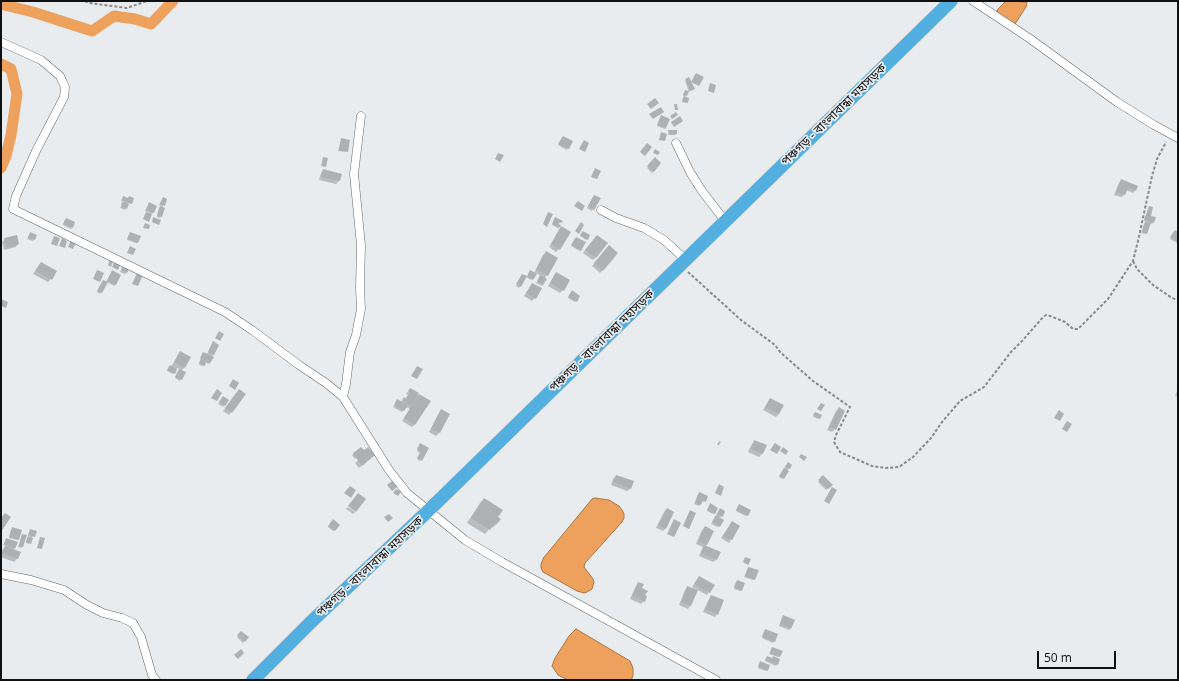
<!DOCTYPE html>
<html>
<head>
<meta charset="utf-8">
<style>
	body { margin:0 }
	#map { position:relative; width:1179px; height:681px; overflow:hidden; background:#e8ecef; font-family:"Open Sans",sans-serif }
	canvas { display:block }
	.frame { position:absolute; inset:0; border:2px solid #0f1011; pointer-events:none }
	.scale { position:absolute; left:1037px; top:651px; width:79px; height:18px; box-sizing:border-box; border:2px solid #0f1011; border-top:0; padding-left:5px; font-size:12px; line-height:14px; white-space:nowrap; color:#0f1011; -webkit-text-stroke:3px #e8ecef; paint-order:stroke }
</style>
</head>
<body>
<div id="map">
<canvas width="1179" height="681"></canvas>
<div class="frame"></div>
<div class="scale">50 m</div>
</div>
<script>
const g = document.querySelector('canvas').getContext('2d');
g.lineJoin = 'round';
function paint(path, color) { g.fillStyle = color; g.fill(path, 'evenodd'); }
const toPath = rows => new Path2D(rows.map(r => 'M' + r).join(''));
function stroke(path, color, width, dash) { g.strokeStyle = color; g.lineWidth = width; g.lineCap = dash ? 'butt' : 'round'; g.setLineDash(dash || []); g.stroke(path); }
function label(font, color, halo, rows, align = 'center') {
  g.font = font + ' "Open Sans","Noto Sans Bengali",sans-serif'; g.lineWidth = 3.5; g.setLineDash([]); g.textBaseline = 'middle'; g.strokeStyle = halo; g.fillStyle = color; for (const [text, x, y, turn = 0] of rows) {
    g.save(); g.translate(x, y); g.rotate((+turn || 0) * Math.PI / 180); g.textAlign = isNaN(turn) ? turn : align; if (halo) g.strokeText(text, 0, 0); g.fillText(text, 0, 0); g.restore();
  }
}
const water = toPath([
	[1006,1,1027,2,1026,7,1015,24,1013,24,998,13,997,10,1006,1],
	[595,498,609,500,619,506,622,510,624,514,624,518,622,522,585,563,584,567,593,579,594,582,592,589,587,592,584,593,577,591,543,572,541,568,541,564,544,557,550,550,592,499,595,498],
	[576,629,630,661,633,668,633,676,631,680,568,680,558,675,552,666,555,658,569,636,576,629]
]);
const shadow = toPath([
	[686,80,692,90,689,92,685,81],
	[685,91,686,95,684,97,687,102,686,103,682,102,683,98,685,97,683,96],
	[661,117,666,128,665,129,657,126],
	[669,131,676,134,675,135,668,135],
	[562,138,568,148,567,150,558,145],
	[341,140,347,151,346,152,338,151],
	[655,159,660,164,652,173,647,168],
	[323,170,341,174,339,181,336,184,319,180,321,173],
	[1121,180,1135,190,1133,193,1126,190,1124,195,1121,197,1114,195,1119,183],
	[123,197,131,203,130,204,128,203,125,210,120,208,124,202,121,201],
	[593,197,593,209,592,211,587,208],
	[163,198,166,199,162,208,164,208,160,218,157,217,159,208,161,206,159,205],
	[149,203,153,213,152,214,145,211],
	[1149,207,1150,216,1153,223,1152,224,1150,223,1145,234,1141,233,1144,224,1146,222,1144,221],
	[65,220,72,228,71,229,63,225],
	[554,220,561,221,558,225,558,228,552,225],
	[559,230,559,249,556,252,549,247],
	[1174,232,1178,233,1178,242,1177,243,1170,239],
	[30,233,36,235,33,241,27,239],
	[582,233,587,239,586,240,580,236],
	[129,234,138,242,136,243,127,240],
	[5,239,18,244,16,247,4,250,2,242],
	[575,239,581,250,580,251,571,246],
	[594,239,595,258,593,260,583,253],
	[606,249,603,270,600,273,592,266],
	[546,253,547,275,544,279,543,285,542,286,536,283,541,276,536,273,531,280,526,277,519,288,516,286,522,275,527,277,530,272,534,273,543,255],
	[41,263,56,272,48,282,33,274],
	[122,267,128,269,125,274,120,272],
	[111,273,120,275,115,285,114,286,107,282,100,294,97,292,102,282,106,282],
	[556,273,563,290,560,293,548,286],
	[532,284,535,298,532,301,524,296],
	[571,293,579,296,575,302,568,298],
	[212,344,214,354,211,357,210,363,209,364,205,362,203,366,199,365,202,354,207,354],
	[180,352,184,368,181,371,184,372,180,381,175,378,180,369,177,368,173,374,167,371,169,367,171,367,178,355],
	[410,389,418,394,415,424,412,427,402,421,410,409,406,407,402,412,393,407,397,401,401,402,404,399,405,399,408,395,406,394],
	[1178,389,1178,397,1175,396],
	[237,393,245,394,229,415,223,411],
	[222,398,228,400,223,407,218,404],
	[770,400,783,406,779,414,776,417,763,410],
	[839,409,835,429,832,432,827,430,836,411],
	[441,411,449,415,439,433,436,436,429,432,439,413],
	[815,414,820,416,818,419,813,417],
	[719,441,721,442,719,445,717,445],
	[755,441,766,446,762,454,759,457,748,452,752,444],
	[419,446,427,448,420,461,417,459,420,453,417,451],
	[361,448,371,458,359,468,355,463,364,455,362,453,355,459,352,455],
	[787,464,791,465,782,479,779,477],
	[616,476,632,482,630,489,627,491,611,485,613,479],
	[823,477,831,485,826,490,818,482],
	[698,494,705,501,704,502,701,501,699,506,694,504],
	[484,499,497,518,497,524,492,528,491,527,485,534,467,523,480,503],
	[709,506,714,513,713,514,707,511],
	[738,506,748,515,746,516,736,511],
	[348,507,355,512,353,514,346,509],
	[667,509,665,529,663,531,656,528,664,512],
	[719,510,722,516,719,518,719,526,718,527,711,524],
	[333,521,339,525,333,531,328,527],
	[732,522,739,526,729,543,721,538],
	[705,527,707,545,705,546,716,560,713,562,699,556,703,547,696,544,702,530],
	[11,530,18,539,17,540,9,538],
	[30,530,34,536,32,537,29,544,26,543,27,538,30,536,28,536],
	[22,535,22,547,21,548,18,547],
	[6,540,14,548,12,550,19,553,17,559,14,562,1,557,2,550,6,546,3,545],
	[748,569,754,579,753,580,744,577],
	[699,577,709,592,707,595,692,587],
	[736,582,741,590,740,591,734,589],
	[639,583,644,596,644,601,641,604,630,599,636,586],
	[688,587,697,591,690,606,688,609,679,605,685,590],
	[712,596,717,614,715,617,703,612,709,599],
	[782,618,790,629,789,630,779,626],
	[764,631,776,635,773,643,762,638],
	[241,632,248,637,243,643,237,637],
	[772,648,779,656,778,657,769,654],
	[767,657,771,659,777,665,776,666,765,661],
	[759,663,767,670,766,671,758,668]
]);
const canal = toPath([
	[1,4,33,12,92,31,114,16,135,19,151,24,173,1],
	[1,64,11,69,17,94,11,135,6,156,1,168]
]);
const building = toPath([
	[696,73,704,77,699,86,691,82],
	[689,77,695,89,691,91,685,79],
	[710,83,716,85,714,93,708,91],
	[685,90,689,91,687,96,683,95],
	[684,96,689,98,688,103,682,101],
	[655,98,659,103,651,109,647,104],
	[674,104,677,104,678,110,675,110],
	[661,107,664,112,653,119,649,114],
	[676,112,678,115,672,119,670,116],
	[661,115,670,119,666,128,657,125],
	[680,116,683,121,674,127,671,122],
	[668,130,677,130,677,134,669,134],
	[661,132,667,134,665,141,659,140],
	[563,136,573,141,569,149,558,144],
	[341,138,350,140,348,152,339,150],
	[584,140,589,143,585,152,579,149],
	[647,143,652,147,645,156,640,152],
	[655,149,660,152,658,155,653,153],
	[498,153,504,155,500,162,495,159],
	[323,157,328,158,326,167,321,166],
	[655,157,661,163,654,172,647,166],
	[595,168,601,171,597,179,591,177],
	[323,169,342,174,340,181,321,177],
	[1121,179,1138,186,1136,191,1128,188,1125,195,1116,192],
	[594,195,601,198,594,210,588,206],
	[123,196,128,198,129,196,134,198,132,204,122,200],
	[163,197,167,199,165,206,160,204],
	[578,201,585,206,582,211,574,206],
	[122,202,129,204,127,209,121,206],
	[149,202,157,206,154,213,146,210],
	[160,206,165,208,162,217,157,216],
	[1149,206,1153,207,1151,216,1156,217,1154,223,1144,220],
	[146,212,152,214,149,222,143,219],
	[548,212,553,214,547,227,543,224],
	[153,217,161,220,159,225,152,222],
	[555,217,563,221,561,223,559,222,558,224,561,225,559,228,552,224],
	[66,218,75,222,73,228,63,224],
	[581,222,584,225,579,234,575,231],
	[1145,222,1151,223,1147,234,1142,232],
	[145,223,150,225,149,229,143,228],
	[561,226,571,232,560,250,551,244],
	[1175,230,1178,232,1178,242,1170,237],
	[583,231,590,235,588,240,580,235],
	[30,232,37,235,35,240,28,238],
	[130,232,141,236,138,243,127,239],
	[17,235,19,244,7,248,4,238],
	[597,235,608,243,596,258,585,250],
	[54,236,60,238,57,246,51,244],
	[576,237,586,242,581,251,571,245],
	[62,238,67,241,65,248,59,246],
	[71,240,76,242,73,249,68,247],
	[609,245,618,253,603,271,594,263],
	[130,246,136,249,133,255,127,253],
	[546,251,558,258,548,276,536,269],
	[110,259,113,261,111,267,108,265],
	[115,261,121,263,118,270,112,267],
	[41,262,57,271,52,280,35,271],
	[123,265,130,268,127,273,121,270],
	[97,270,104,273,100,282,93,279],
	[112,270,121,275,116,285,107,281],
	[530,270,537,274,533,280,527,276],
	[556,272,570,280,564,291,550,283],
	[137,273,143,275,138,286,132,284],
	[522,274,527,276,521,287,516,284],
	[540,275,547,279,543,285,537,281],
	[103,280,108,282,102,293,97,291],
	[532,283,542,288,536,299,526,293],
	[572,290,580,296,577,302,568,297],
	[1,299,8,302,6,308,1,306],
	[219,331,224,334,220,341,215,338],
	[213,341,219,345,214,355,208,352],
	[180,351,191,357,185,368,174,362],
	[203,352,214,357,210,363,200,358],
	[201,359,206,362,205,366,199,363],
	[170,365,177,369,175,374,167,370],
	[417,366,423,369,417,379,411,376],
	[179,369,186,372,182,380,175,377],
	[233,379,239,383,235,390,229,386],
	[410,388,419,393,411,406,402,400,404,397,406,399,410,392,408,391],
	[217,389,222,393,217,401,211,398],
	[239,389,246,394,232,413,225,408],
	[419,394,431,401,415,425,404,418],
	[223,396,229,400,225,406,219,402],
	[770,398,784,405,779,414,765,407],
	[397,399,408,405,404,411,394,405],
	[821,403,825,405,821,411,817,409],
	[839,407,845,411,836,430,829,427],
	[441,409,450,414,440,433,431,429],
	[1059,410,1064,414,1060,421,1054,418],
	[815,412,822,415,820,419,813,415],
	[1067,421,1072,424,1067,432,1062,429],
	[754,440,767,445,763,454,751,449],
	[420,443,429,448,422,461,417,458,421,451,417,449],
	[775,443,781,447,777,454,770,450],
	[361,447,364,450,368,447,375,455,362,466,357,459,366,452,357,459,353,453],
	[783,447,788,451,786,455,780,451],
	[801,454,807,457,804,461,799,457],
	[788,462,792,465,790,469,785,467],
	[784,468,789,471,784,479,779,476],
	[616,475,634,481,631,489,613,482],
	[823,475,833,485,828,489,818,480],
	[392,481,397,487,392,491,387,485],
	[719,484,724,487,721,496,715,493],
	[350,486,356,490,351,498,344,493],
	[832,487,837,490,829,504,824,501],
	[396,489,401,492,398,496,393,493],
	[699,492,708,496,706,502,703,500,701,505,695,503],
	[358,493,366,499,356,512,348,506],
	[484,498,503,510,498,517,501,519,497,524,495,523,490,530,471,518],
	[710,503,718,508,715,514,707,510],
	[739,504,751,510,748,516,736,510],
	[667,508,674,512,666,529,658,525],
	[720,508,725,511,723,517,717,514],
	[690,510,696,513,689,529,683,526],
	[5,513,11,517,1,532,1,518],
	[389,514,393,518,388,522,384,517],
	[716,515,724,520,720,527,712,522],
	[333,519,340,525,335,531,328,526],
	[674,519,681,523,674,537,667,534],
	[732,521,740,526,732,540,723,536],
	[705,526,714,531,707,545,698,541],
	[12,527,22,530,19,540,9,537],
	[30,529,37,531,35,537,28,535],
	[22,534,27,535,23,547,19,546],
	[28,536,33,538,31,544,26,542],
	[40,537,45,538,42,549,37,548],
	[6,538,18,542,15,549,4,544],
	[704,545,721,552,717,560,701,553],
	[5,546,21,552,18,559,2,553],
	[745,557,751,559,748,565,743,562],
	[748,567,759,570,755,580,745,576],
	[699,576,715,585,710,593,694,584],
	[737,580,745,583,742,591,734,587],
	[638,582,644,584,642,588,648,591,645,595,647,596,645,602,632,596],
	[687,586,698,590,691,606,681,602],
	[711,595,724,600,718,615,705,609],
	[783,615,795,620,791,629,780,624],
	[765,629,778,634,775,642,762,637],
	[241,631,249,637,245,642,237,635],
	[772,647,783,651,780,657,770,653],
	[241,649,244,653,238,659,234,655],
	[767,656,772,658,773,656,780,659,778,665,765,660],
	[760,661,770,665,768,671,758,667]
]);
const path = toPath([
	[85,1,89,3,127,8,147,1],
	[1133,261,1137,269,1153,285,1172,298,1178,300],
	[688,272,741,320,775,345,780,352,813,381,850,407,836,435,834,442,840,452,872,466,886,468,899,467,913,457,931,438,942,422,960,401,984,387,1011,352,1023,340,1043,317,1046,315,1050,316,1065,322,1073,329,1078,329,1108,299,1133,261,1138,241,1152,176,1157,159,1166,142]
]);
const minor = toPath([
	[973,1,1029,38,1117,102,1154,125,1178,138],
	[1,42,41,60,60,76,65,87,64,97,36,151,16,196,13,209,225,312,252,330,299,365,326,383,343,397,389,470,407,493,465,540,502,562,716,680],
	[676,143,690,172,702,191,725,221],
	[601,210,616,218,644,228,664,240,686,260],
	[343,397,346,384,350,352,356,335,361,309,360,288,361,245,354,174,361,116],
	[1,574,31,580,64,590,87,605,103,613,122,618,133,623,141,637,152,675,156,680]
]);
const trunk = toPath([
	[253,680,311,622,429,510,951,1]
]);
const streetNames = [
	["পঞ্চগড় - বাংলাবান্ধা মহাসড়ক",834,115,-44],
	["পঞ্চগড় - বাংলাবান্ধা মহাসড়ক",602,341,-44],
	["পঞ্চগড় - বাংলাবান্ধা মহাসড়ক",370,567,-43]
];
paint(water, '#eda15d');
stroke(water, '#aa7646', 1);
paint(shadow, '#0003');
stroke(canal, '#eda15d', 11);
paint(building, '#adb1b4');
stroke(minor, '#636769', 9);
stroke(trunk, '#c5c6c6', 14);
stroke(path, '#86888a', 2, [3, 2]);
stroke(minor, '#fff', 8);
stroke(trunk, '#53afe0', 13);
label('12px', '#0f1011', '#e8ecef', streetNames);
</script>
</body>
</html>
